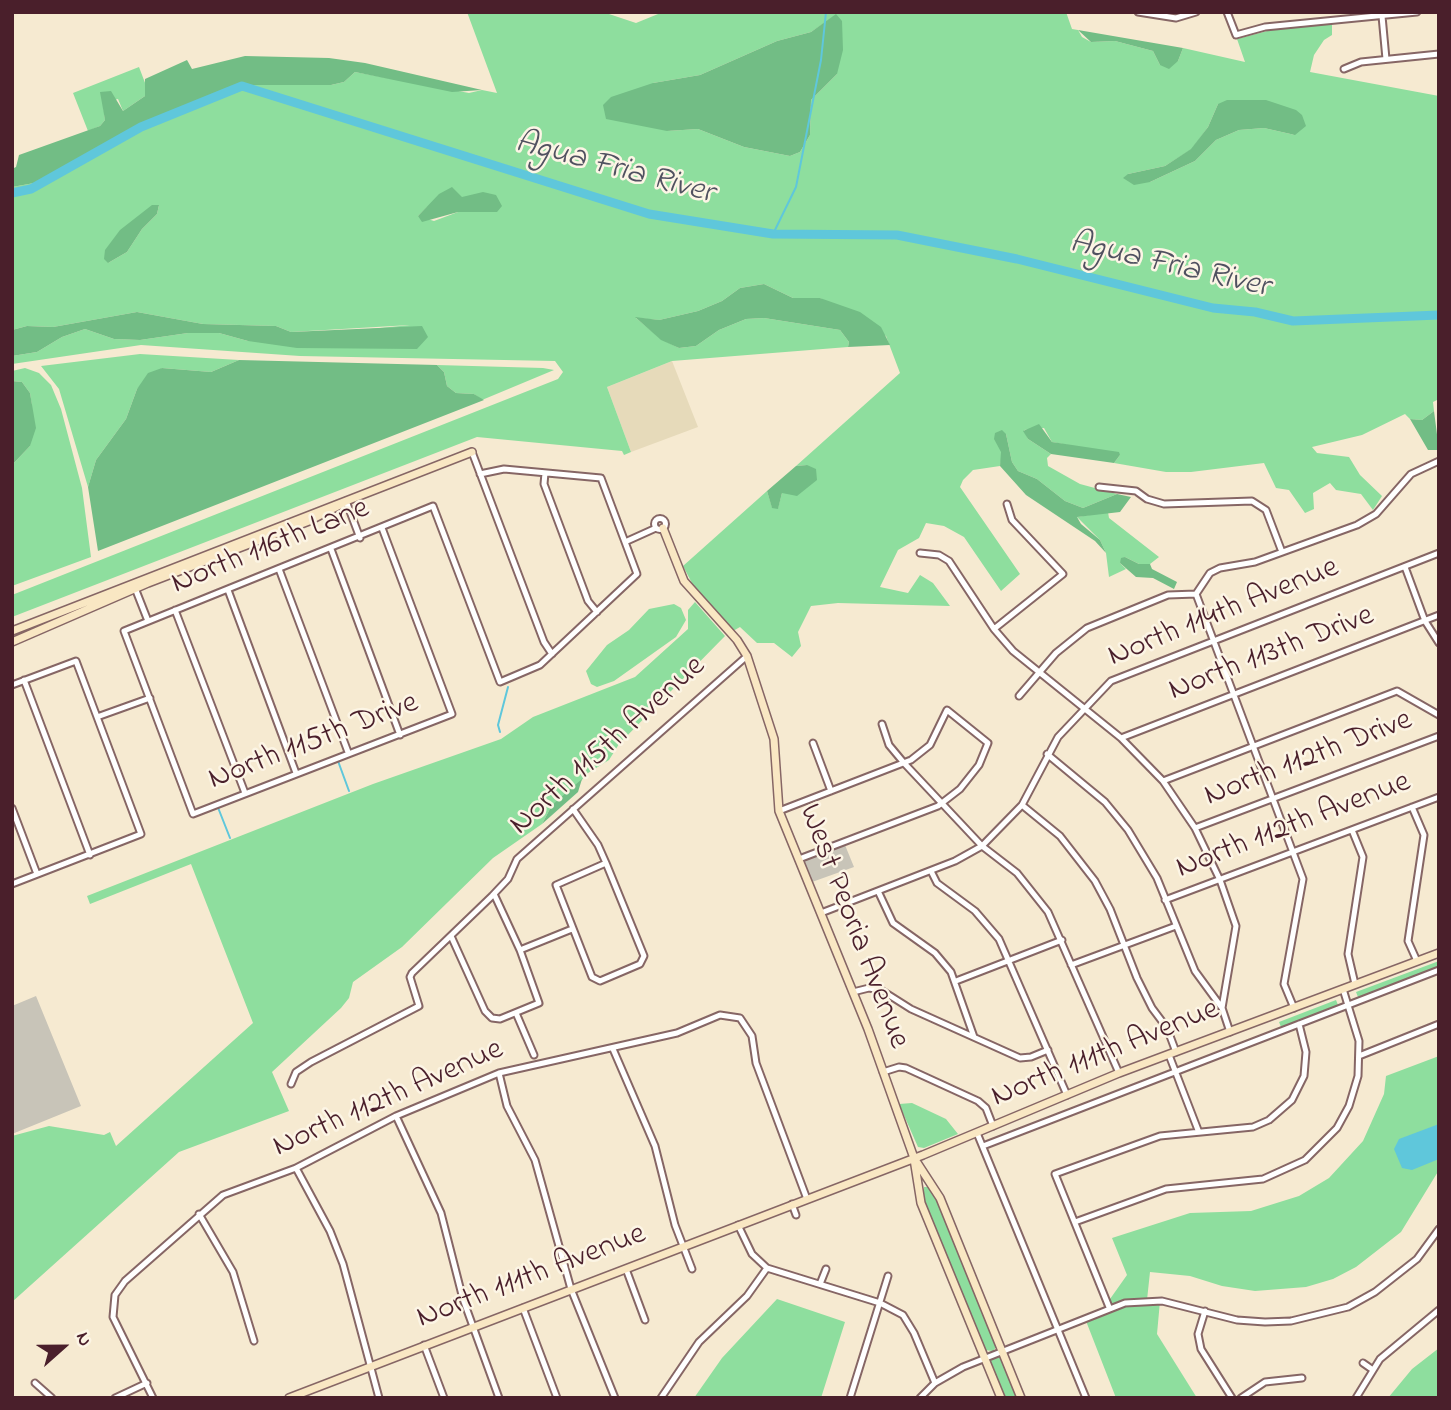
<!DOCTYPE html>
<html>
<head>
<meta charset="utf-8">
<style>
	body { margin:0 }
	#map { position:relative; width:1451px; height:1410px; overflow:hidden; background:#f6ead1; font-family:"Indie Flower",sans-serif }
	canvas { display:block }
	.frame { position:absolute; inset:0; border:14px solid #4a1f2b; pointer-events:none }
	.north { position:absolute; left:28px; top:1312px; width:70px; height:70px; -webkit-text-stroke:5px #fcf5e5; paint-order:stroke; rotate:69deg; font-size:19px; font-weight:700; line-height:28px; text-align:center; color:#4a1f2b }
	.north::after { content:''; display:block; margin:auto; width:24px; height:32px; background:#4a1f2b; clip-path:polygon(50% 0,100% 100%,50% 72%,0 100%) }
</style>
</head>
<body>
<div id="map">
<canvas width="1451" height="1410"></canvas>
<div class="frame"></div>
<div class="north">N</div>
</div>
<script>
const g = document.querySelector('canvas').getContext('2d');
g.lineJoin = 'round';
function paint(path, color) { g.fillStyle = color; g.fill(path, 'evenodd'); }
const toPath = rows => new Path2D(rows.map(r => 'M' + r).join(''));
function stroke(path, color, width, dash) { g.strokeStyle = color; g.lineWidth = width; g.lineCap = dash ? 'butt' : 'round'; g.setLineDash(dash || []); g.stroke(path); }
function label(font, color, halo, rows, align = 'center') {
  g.font = font + ' "Indie Flower",sans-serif'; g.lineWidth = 5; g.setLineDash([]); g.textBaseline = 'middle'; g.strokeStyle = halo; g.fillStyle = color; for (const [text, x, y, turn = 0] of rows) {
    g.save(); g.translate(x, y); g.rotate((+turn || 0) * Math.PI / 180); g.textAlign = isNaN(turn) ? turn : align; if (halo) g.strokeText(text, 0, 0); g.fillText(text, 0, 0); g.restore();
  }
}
const built = toPath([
	[672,361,698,427,631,452,607,387]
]);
const industrial = toPath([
	[845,845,854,867,812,882,804,861],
	[36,996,81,1106,12,1134,12,1006]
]);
const green = toPath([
	[467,12,603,12,636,23,663,12,1066,12,1072,29,1078,30,1082,37,1091,42,1115,41,1153,51,1160,65,1178,61,1183,48,1245,62,1237,39,1271,30,1332,24,1332,35,1324,40,1314,55,1310,72,1439,96,1439,399,1433,402,1434,411,1422,420,1410,419,1405,414,1362,435,1312,447,1317,453,1349,457,1360,475,1382,496,1373,510,1361,494,1336,490,1330,483,1313,493,1314,509,1305,513,1289,490,1276,488,1264,463,1191,472,1166,472,1114,463,1120,455,1052,442,1044,428,1024,430,1028,439,1051,454,1047,458,1048,466,1080,484,1117,494,1083,508,1065,501,1037,479,1018,471,1012,462,1006,434,1000,466,973,470,963,480,960,487,1020,574,1001,591,964,537,944,526,926,523,919,538,898,550,880,587,908,593,920,575,933,583,950,606,838,603,811,606,798,632,801,646,792,657,774,643,757,643,740,627,733,631,693,585,683,566,767,491,772,507,778,508,782,493,790,492,807,465,796,466,900,373,886,336,820,298,793,298,764,284,740,288,722,301,698,311,659,320,636,318,661,339,679,348,696,346,719,330,746,319,764,318,840,330,849,342,848,347,672,361,607,387,631,452,624,455,622,451,477,437,12,617,12,595,558,379,563,372,555,361,300,356,141,345,12,364,12,356,37,352,62,337,85,329,114,339,140,340,188,333,219,333,248,341,410,325,291,332,276,326,203,324,137,312,53,327,27,326,12,330,12,187,51,180,106,150,128,132,215,93,247,85,331,85,344,82,355,72,469,93,482,90,497,93],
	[836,15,837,74,811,100,810,135,800,152,790,156,744,147,698,129,667,131,653,83,700,75,777,41,811,32],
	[1218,104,1295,135,1264,128,1239,130,1216,140,1195,161,1150,182,1128,174,1165,166,1192,149,1208,127],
	[483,193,496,212,458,212,434,221,418,216,427,207],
	[159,205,157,214,142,229,127,252,108,263],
	[139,67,147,88,145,96,123,111,118,99,103,103,105,120,100,126,88,131,73,93],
	[140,354,239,360,211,372,162,368,137,389,126,419,96,460,88,487,59,389,41,366],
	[437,365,543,368,554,370,482,400,474,394,456,393,447,386,444,372],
	[25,368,39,373,51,385,61,409,82,488,91,557,12,586,12,465,30,446,32,406,30,393,22,382,12,381,12,371],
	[1108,512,1109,518,1159,557,1150,564,1139,564,1125,557,1120,563,1126,569,1109,577,1106,553,1100,540,1077,517],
	[695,602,725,636,619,744,609,760,588,773,572,791,552,805,542,824,493,858,402,947,353,982,349,998,341,1008,272,1072,289,1111,179,1152,12,1302,12,1136,49,1126,104,1135,110,1132,116,1146,253,1023,191,864,90,904,87,896,373,784,501,739,533,717,635,677,688,629,688,610],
	[674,604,681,608,686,620,676,637,614,681,597,687,591,684,586,671,607,645,629,630,649,609],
	[1439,961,1439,967,1358,997,1356,992],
	[1336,1000,1338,1005,1281,1027,1279,1022],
	[1439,1056,1439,1170,1401,1232,1356,1267,1333,1279,1306,1287,1255,1291,1222,1286,1190,1276,1150,1272,1147,1300,1160,1301,1157,1334,1197,1398,1116,1398,1086,1321,1113,1311,1110,1299,1127,1275,1112,1238,1190,1213,1251,1211,1299,1196,1329,1178,1363,1141,1384,1094,1386,1076],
	[912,1103,946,1119,958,1134,924,1148,918,1147,899,1104],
	[924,1187,929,1187,936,1195,997,1346,993,1351,984,1350,923,1200],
	[777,1299,845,1322,821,1398,694,1398,722,1358],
	[1439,1348,1439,1398,1388,1398,1412,1369],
	[998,1356,1002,1358,1019,1398,1003,1398,989,1361]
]);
const forest = toPath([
	[836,14,842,21,843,50,837,74,811,100,810,135,800,152,790,156,744,147,698,129,667,131,606,119,603,105,611,97,653,83,700,75,777,41,811,32],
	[1078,30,1183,48,1178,61,1169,69,1160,65,1153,51,1115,41,1091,42],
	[245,56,329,58,365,63,482,90,452,92,355,72,344,82,331,85,247,85,215,93,128,132,106,150,51,180,12,187,12,169,16,167,19,155,100,126,105,120,100,92,111,91,123,111,145,96,145,79,187,60,192,69],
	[1227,100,1266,100,1296,110,1302,115,1306,126,1295,135,1264,128,1239,130,1216,140,1195,161,1150,182,1134,185,1123,178,1128,174,1165,166,1191,149,1208,127,1218,104],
	[452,187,462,197,483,192,496,195,502,206,497,212,458,212,422,222,418,216,439,194],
	[152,205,159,205,157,214,142,229,127,252,108,263,104,259,105,250,120,230],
	[764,284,793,298,820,298,860,312,881,327,890,345,848,347,849,342,840,330,764,318,746,319,719,330,696,346,679,348,661,340,635,317,659,320,698,311,722,301,740,288],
	[137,312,203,324,276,326,291,332,422,326,428,337,417,349,297,348,248,341,219,333,188,333,140,340,114,339,85,329,62,337,37,352,12,356,12,330,27,326,53,327],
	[239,360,437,365,444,372,447,386,456,393,474,394,484,400,98,551,88,487,96,460,126,419,137,389,148,373,162,368,211,372],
	[12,381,22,382,30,393,36,428,30,446,12,465],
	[1434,411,1439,450,1428,450,1410,419,1422,420],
	[1039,424,1052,442,1119,452,1120,455,1114,463,1051,454,1028,439,1023,431],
	[1002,430,1006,434,1012,462,1018,471,1037,479,1065,501,1083,508,1117,494,1131,497,1120,512,1077,517,1081,524,1100,540,1106,553,1095,541,1026,495,1000,466,1001,452,994,439,995,433],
	[807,465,816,469,817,480,797,496,782,493,778,509,772,508,767,491,796,466],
	[1125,557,1139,564,1150,564,1152,569,1177,582,1174,589,1153,578,1136,577,1120,563,1121,558],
	[582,779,578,792,542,824,552,805]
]);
const water = toPath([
	[1439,1124,1439,1159,1412,1170,1402,1168,1394,1149,1399,1139]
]);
const stream = toPath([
	[773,234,796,187,821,60,826,12],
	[500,732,498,725,508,687],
	[338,761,349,791],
	[217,805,230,838]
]);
const river = toPath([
	[12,193,31,189,141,127,242,86,649,214,773,234,897,235,1017,259,1213,308,1255,312,1293,321,1439,315]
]);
const street = toPath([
	[1138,12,1176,18,1196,12],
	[1227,12,1236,35,1265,27,1417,12],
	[1382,16,1386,59],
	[1344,69,1361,62,1439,54],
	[472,452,544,642,552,654],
	[545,473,544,484,588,601,597,612],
	[1099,487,1136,491,1147,499,1164,504,1252,501,1266,510,1282,552],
	[346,501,360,538],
	'654.5 524a5.5 5.5 0 1 1 11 0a5.5 5.5 0 1 1-11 0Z',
	[382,528,452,714,193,814,124,631,433,506,500,682,540,665,637,574,601,478,504,469,480,474],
	[625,542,656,528],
	[331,549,400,735],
	[920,553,939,555,949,561,994,629,1013,651,1121,738,1163,781,1195,828,1220,880,1236,926,1222,1008,1230,1032],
	[1405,567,1425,621,1439,643],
	[279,569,348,752],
	[135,588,148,621],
	[228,590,296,773],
	[1196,594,1303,879,1284,984,1294,1008],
	[1196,594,1210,573,1220,568,1255,562,1357,525,1376,514,1411,474,1439,461],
	[175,610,245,793],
	[994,629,1063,574,1012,520,1007,504],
	[24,680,90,855],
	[12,685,76,661,141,834,12,884],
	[1019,696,1056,653,1087,628,1168,595,1196,594],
	[97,717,150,698],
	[882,724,889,745,904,763,982,846,1017,873,1048,912,1119,1073],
	[1121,738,1439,615],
	[813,743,831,791],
	[1047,754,1105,802,1128,830,1157,878,1195,971,1222,1008],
	[1163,781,1397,691,1439,715],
	[1022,805,1060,836,1095,881,1110,909,1137,978,1152,1008,1167,1028,1176,1052],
	[1412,807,1424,835,1408,941,1417,961],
	[12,808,37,874],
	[573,809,598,845,606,863,644,956,640,964,600,981,592,977,556,885,606,863],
	[779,811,911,760,930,745,947,710,988,743,979,765,960,789,938,806,799,859],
	[1195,828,1439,736],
	[1352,830,1363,857,1348,954,1355,984],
	[931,871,937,883,975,911,999,939,1067,1095],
	[878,891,893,923,935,953,951,972,974,1037],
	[1165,900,1439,797],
	[821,913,955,861,982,846,1022,805,1058,737,1111,681,1439,553],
	[451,936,485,1011,492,1018,500,1019,539,1003,520,950,494,894],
	[520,950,572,929],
	[1071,965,1176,926],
	[956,981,1062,940],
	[853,992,869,988,881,990,911,1009,1020,1058,1031,1057,1048,1050],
	[516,1013,534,1055],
	[613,1049,655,1146,675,1225,692,1269],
	[1169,1055,1198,1130],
	[1359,1056,1439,1024],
	[883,1072,899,1067,906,1068,978,1101,986,1108,993,1126],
	[499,1073,507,1106,535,1160,571,1289,615,1398],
	[291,1084,296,1072,311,1062,419,1006,410,977,412,973,492,896,508,879,517,859,747,656],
	[396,1116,441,1213,463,1299,499,1398],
	[977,1133,1086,1398],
	[983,1146,1439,970],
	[296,1168,330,1231,343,1264,379,1398],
	[792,1204,796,1215],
	[199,1214,233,1272,254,1341],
	[1075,1222,1166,1189,1263,1179,1305,1160,1337,1128,1349,1106,1358,1076,1359,1041,1343,989],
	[738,1225,752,1254,767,1268,880,1303,903,1315,914,1333,935,1383],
	[626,1269,645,1320],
	[820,1284,826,1269],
	[1109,1307,1055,1174,1160,1136,1253,1127,1269,1120,1292,1100,1304,1076,1306,1052,1299,1024],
	[523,1308,557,1398],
	[1205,1311,1198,1334,1201,1349,1232,1398],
	[424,1345,444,1398],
	[1363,1363,1373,1370],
	[35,1383,52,1398],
	[115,1398,147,1383],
	[153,1398,113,1317,115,1295,125,1281,223,1195,296,1168,396,1116,499,1073,677,1033,720,1015,740,1018,752,1036,756,1063,807,1199],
	[661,1398,699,1342,747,1296,767,1268],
	[850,1398,888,1276],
	[920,1398,935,1383,963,1367,1125,1303,1162,1301,1237,1320,1265,1322,1291,1321,1348,1307,1375,1292,1417,1259,1439,1229],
	[1241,1398,1265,1382,1302,1378],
	[1356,1398,1380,1359,1439,1310]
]);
const secondary = toPath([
	[663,528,684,581,737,640,747,656,774,739,779,811,868,1029,914,1158,940,1198,1021,1398],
	[12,631,472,452],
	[12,642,148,583,309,521,342,504],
	[914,1159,921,1203,1001,1398],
	[289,1398,923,1155,1119,1073,1439,953]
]);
const streetNames = [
	["North 116th Lane",271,548,-22],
	["North 114th Avenue",1224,614,-22],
	["North 113th Drive",1272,655,-21],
	["North 115th Drive",314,743,-21],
	["North 115th Avenue",609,747,-42],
	["North 112th Drive",1309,760,-21],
	["North 112th Avenue",1294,827,-21],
	["West Peoria Avenue",852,927,69],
	["North 111th Avenue",1106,1055,-22],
	["North 112th Avenue",389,1100,-24],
	["North 111th Avenue",532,1278,-21]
];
const waterNames = [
	["Agua Fria River",614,170,15],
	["Agua Fria River",1169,267,13]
];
paint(built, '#e6daba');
paint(industrial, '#c8c4b8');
paint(green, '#8ede9e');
paint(forest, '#72bd85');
paint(water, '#5fc7db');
stroke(stream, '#5fc7db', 2);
stroke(river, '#5fc7db', 9);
stroke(street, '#866665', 9);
stroke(secondary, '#866665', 10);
stroke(street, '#fff', 5);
stroke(secondary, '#f9e7c3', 7);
label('32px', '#4a1f2b', '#fcf5e5', streetNames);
label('italic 33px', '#505160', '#fcf5e5', waterNames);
</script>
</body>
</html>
